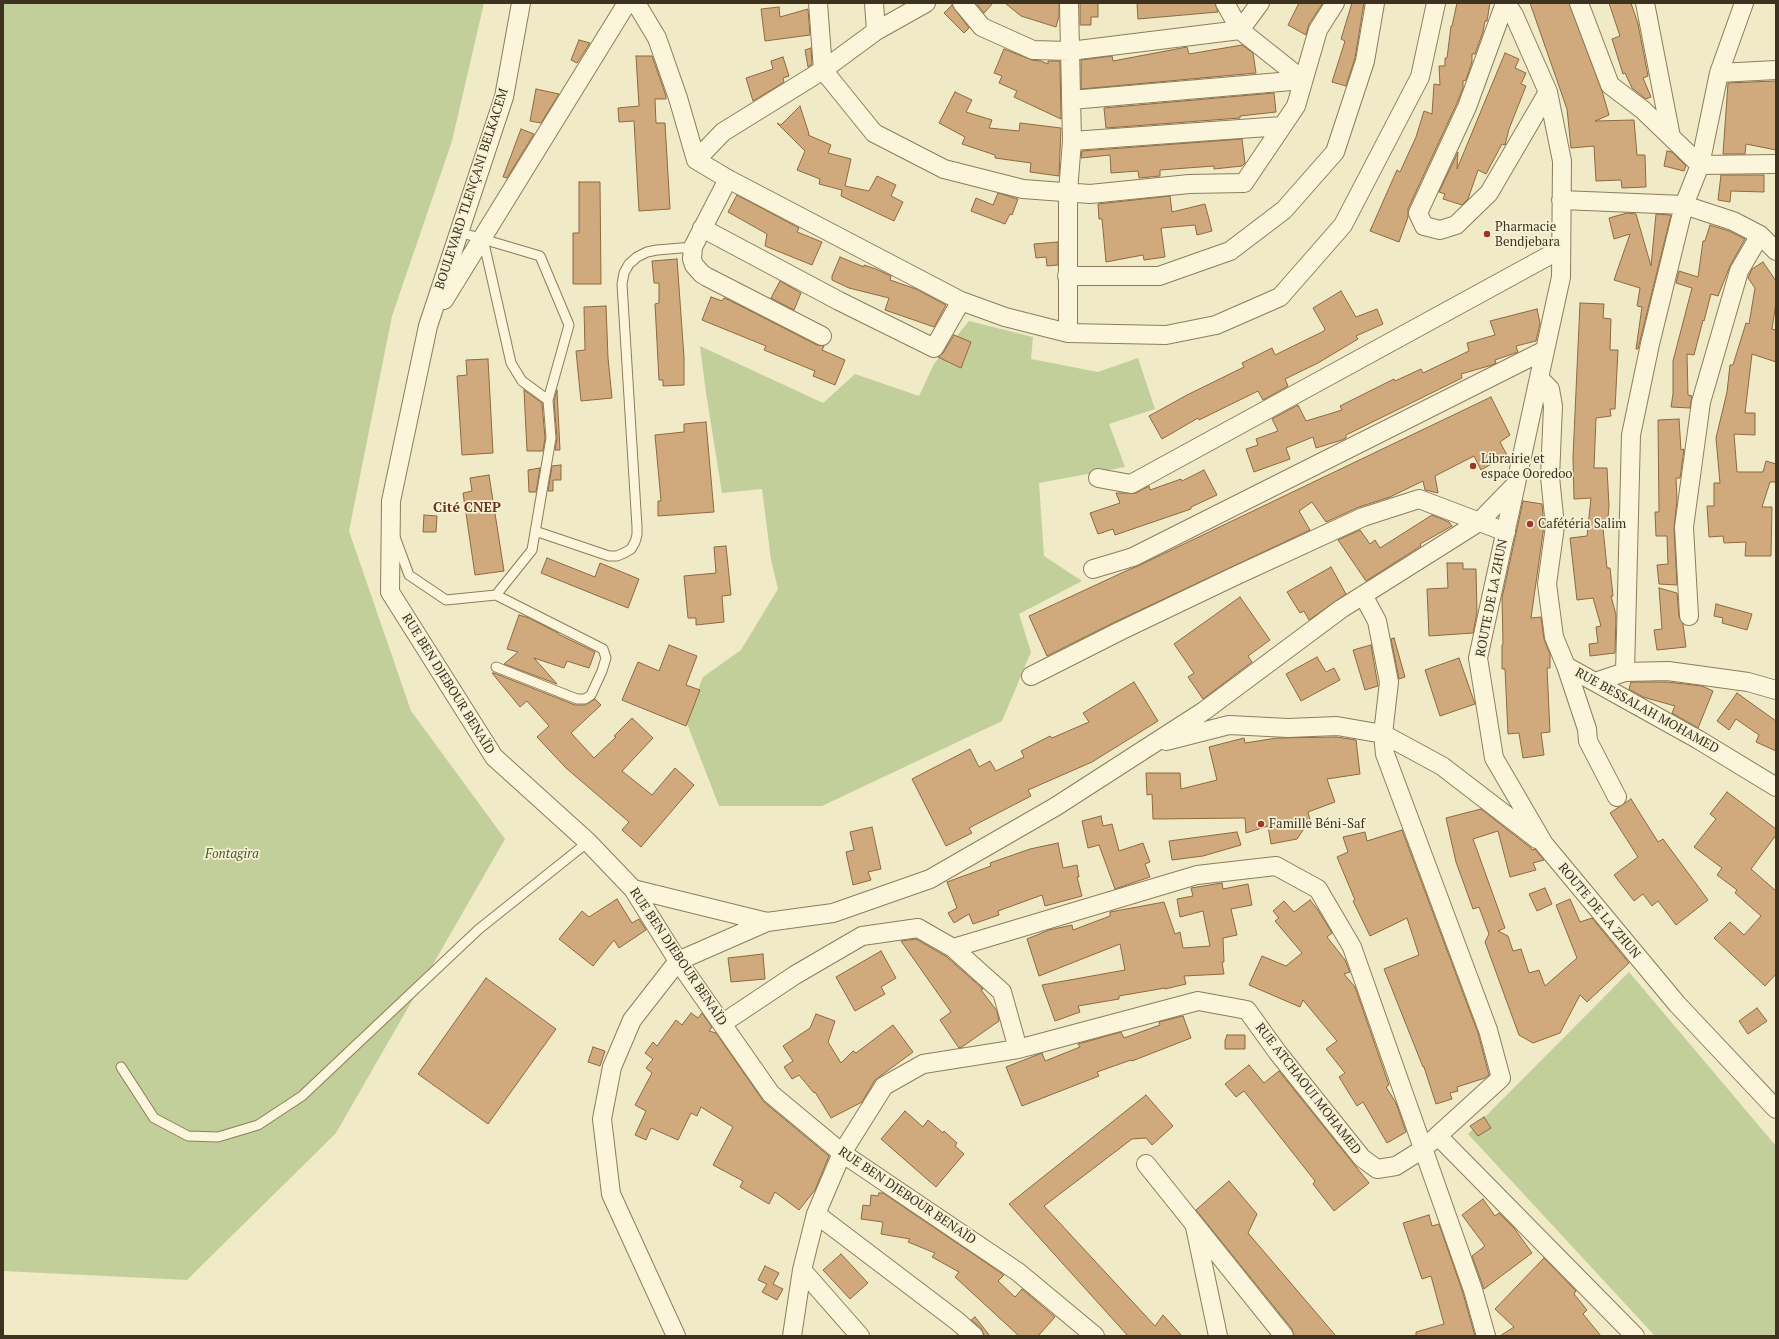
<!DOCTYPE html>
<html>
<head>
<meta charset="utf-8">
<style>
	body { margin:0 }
	#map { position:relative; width:1779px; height:1339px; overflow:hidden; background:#f0eac7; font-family:"PT Serif",serif }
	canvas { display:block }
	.frame { position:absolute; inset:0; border:4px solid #3d321f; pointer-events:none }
</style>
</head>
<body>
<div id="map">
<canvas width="1779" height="1339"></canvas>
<div class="frame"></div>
</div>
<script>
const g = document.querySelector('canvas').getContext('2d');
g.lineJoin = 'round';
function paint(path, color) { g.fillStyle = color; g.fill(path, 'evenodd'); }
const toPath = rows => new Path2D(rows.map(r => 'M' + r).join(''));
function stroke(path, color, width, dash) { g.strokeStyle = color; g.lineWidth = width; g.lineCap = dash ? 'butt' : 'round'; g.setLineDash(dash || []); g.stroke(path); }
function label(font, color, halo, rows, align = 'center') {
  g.font = font + ' "PT Serif",serif'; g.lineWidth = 3.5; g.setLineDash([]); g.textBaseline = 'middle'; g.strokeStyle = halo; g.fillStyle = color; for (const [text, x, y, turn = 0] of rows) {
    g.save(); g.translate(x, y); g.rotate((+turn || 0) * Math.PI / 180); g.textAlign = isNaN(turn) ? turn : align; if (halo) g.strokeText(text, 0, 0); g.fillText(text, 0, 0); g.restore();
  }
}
const green = toPath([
	[3,3,484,3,452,141,392,316,349,531,411,711,505,839,336,1133,187,1280,3,1271],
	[969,321,1033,337,1031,359,1098,372,1138,358,1155,409,1109,424,1125,467,1039,483,1044,556,1082,581,1019,614,1031,652,1002,721,822,806,719,806,686,721,703,677,741,650,778,589,771,560,762,489,722,493,706,393,700,346,823,403,855,374,919,396,934,364],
	[1629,972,1776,1146,1776,1336,1655,1336,1468,1134]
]);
const building = toPath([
	[976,3,993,3,984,13,976,3],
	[1005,3,1059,3,1059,16,1056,27,1021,16,1005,3],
	[1080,3,1098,3,1098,17,1091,17,1091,25,1080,25,1080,3],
	[1137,3,1215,3,1218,12,1138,19,1137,3],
	[1299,3,1323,3,1309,24,1306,35,1288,25,1299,3],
	[1352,3,1364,3,1355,58,1346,86,1332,82,1345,41,1341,39,1352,3],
	[1457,3,1490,3,1487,21,1485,21,1483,32,1475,54,1472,54,1472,62,1466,80,1463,81,1463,88,1457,103,1408,209,1408,217,1399,242,1370,231,1397,170,1400,172,1416,137,1424,111,1432,114,1434,84,1440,85,1439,66,1445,66,1445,58,1447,58,1451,26,1452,26,1457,3],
	[1530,3,1569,3,1602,91,1609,115,1595,121,1634,120,1637,155,1645,155,1646,187,1622,188,1621,180,1596,181,1594,146,1571,148,1567,109,1530,3],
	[1609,3,1631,3,1638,24,1648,76,1643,78,1651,97,1646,99,1632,88,1625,73,1623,74,1612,39,1620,36,1609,3],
	[952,5,969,28,964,33,944,13,952,5],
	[779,7,780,17,808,9,810,35,765,41,761,9,779,7],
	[579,40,590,43,577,63,571,60,579,40],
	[1242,45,1253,53,1256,73,1081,89,1081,60,1112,56,1113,61,1187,47,1189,54,1242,45],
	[811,48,812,64,808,67,805,50,811,48],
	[1004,49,1032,60,1041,61,1048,64,1048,61,1060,61,1061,119,1014,97,1017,91,999,83,1002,76,994,73,1004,49],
	[1505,53,1519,59,1515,68,1526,73,1521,84,1526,86,1509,129,1505,145,1502,144,1486,174,1478,170,1468,199,1462,205,1443,199,1445,194,1439,192,1458,152,1457,169,1505,53],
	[636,56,652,56,666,96,666,99,655,99,656,123,665,123,670,209,639,211,634,121,619,122,618,108,639,106,636,56],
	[783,57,789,76,783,78,784,82,753,101,746,78,773,69,771,61,783,57],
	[1776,81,1776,150,1746,144,1745,154,1723,154,1728,83,1776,81],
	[536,89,559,94,541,123,530,121,536,89],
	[955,92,972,100,966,112,992,120,989,128,1019,131,1020,123,1061,128,1059,176,1030,172,1031,163,995,158,995,155,962,144,965,137,939,123,955,92],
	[1274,93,1276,112,1240,116,1240,118,1106,128,1104,108,1274,93],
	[800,106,809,134,808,135,831,145,828,153,851,159,845,186,869,191,877,176,896,185,891,196,903,202,894,221,841,196,842,190,819,184,820,179,797,170,805,151,777,123,781,125,800,106],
	[521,129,534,134,507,178,503,177,521,129],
	[1242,139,1245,163,1242,166,1214,169,1214,166,1160,170,1160,176,1139,178,1138,171,1111,173,1110,155,1081,158,1082,151,1242,139],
	[1667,151,1672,152,1686,166,1684,171,1664,166,1667,151],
	[1721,175,1764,175,1764,192,1731,191,1730,202,1718,200,1721,175],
	[579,182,600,182,601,284,573,284,573,233,579,233,579,182],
	[998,193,1018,199,1012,215,1010,214,1005,224,971,211,976,198,993,205,998,193],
	[737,195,799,228,797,232,822,242,812,265,765,246,767,234,728,212,737,195],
	[1170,196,1172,212,1205,204,1212,231,1197,235,1195,225,1161,228,1165,257,1144,260,1143,255,1106,262,1102,219,1099,219,1098,204,1170,196],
	[1627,213,1636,214,1651,266,1656,214,1671,215,1638,349,1636,349,1642,307,1637,306,1640,288,1614,280,1630,234,1614,239,1609,218,1627,213],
	[1710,225,1729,231,1745,239,1730,266,1718,296,1711,294,1704,321,1703,320,1694,355,1687,354,1688,395,1692,396,1690,408,1671,407,1673,394,1673,361,1692,288,1676,283,1679,271,1698,277,1703,241,1705,241,1710,225],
	[1058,242,1058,265,1047,266,1046,257,1036,258,1034,244,1058,242],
	[840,257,864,267,864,265,876,269,891,276,890,280,916,289,946,305,934,327,885,310,889,298,849,288,832,280,832,276,840,257],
	[677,259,684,357,684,385,663,386,663,380,659,380,655,304,659,303,659,283,654,283,652,261,677,259],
	[1763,262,1776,281,1776,303,1772,329,1776,330,1776,362,1752,354,1745,413,1755,413,1755,435,1734,434,1737,472,1763,472,1766,461,1776,464,1776,482,1770,482,1762,507,1772,507,1771,556,1745,556,1746,542,1724,543,1723,536,1709,537,1707,506,1714,506,1714,483,1720,483,1716,438,1727,392,1730,365,1733,365,1746,323,1749,324,1755,288,1748,278,1752,269,1763,262],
	[780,281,801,293,794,310,771,298,780,281],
	[1341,291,1356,317,1377,309,1383,324,1356,336,1358,339,1318,363,1285,379,1288,386,1263,400,1258,391,1199,420,1198,418,1162,439,1149,416,1187,395,1244,367,1242,363,1272,348,1275,355,1324,331,1325,329,1313,308,1341,291],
	[711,297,722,301,724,298,729,300,817,345,824,346,822,350,845,360,835,385,813,376,815,371,764,350,766,346,702,320,711,297],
	[1580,303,1604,304,1603,318,1611,319,1610,350,1618,350,1615,409,1610,409,1611,416,1596,418,1594,468,1607,468,1609,506,1607,528,1603,528,1607,568,1610,568,1613,596,1611,596,1616,615,1615,653,1590,656,1589,644,1598,643,1596,627,1601,626,1593,598,1577,600,1570,538,1587,536,1591,498,1574,499,1573,457,1580,303],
	[606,306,608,358,612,398,581,401,576,351,585,350,584,307,606,306],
	[1537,309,1540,323,1536,341,1516,346,1518,352,1495,360,1496,363,1492,365,1461,374,1462,378,1346,435,1346,438,1342,440,1316,448,1313,437,1286,448,1290,459,1254,472,1246,449,1258,445,1256,439,1278,431,1272,419,1298,405,1306,421,1342,410,1340,406,1394,379,1395,381,1421,369,1423,373,1469,351,1467,343,1495,335,1490,321,1537,309],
	[954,335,971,342,961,368,938,357,943,353,954,335],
	[488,359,493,453,462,455,457,376,467,375,466,360,488,359],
	[524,390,542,403,545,438,543,451,527,451,524,390],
	[557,390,560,450,555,450,557,438,554,401,557,390],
	[1491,397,1510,435,1500,442,1507,455,1481,470,1474,456,1435,476,1438,493,1425,490,1423,481,1390,497,1359,507,1326,522,1312,502,1299,511,1310,530,1115,622,1047,656,1029,616,1128,570,1138,566,1491,397],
	[1679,419,1681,450,1684,449,1680,478,1676,478,1677,500,1674,528,1677,585,1659,584,1657,565,1668,564,1667,536,1656,536,1655,512,1659,512,1658,420,1679,419],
	[706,422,714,512,658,516,658,501,661,501,655,435,684,432,684,424,706,422],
	[561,465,561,480,553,480,553,491,548,491,552,466,561,465],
	[540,468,536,492,529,492,528,470,540,468],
	[1204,470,1217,495,1191,507,1191,509,1115,535,1113,529,1098,534,1090,513,1120,503,1116,493,1136,493,1149,486,1150,490,1181,479,1182,481,1204,470],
	[489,475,504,571,475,575,463,493,472,491,470,478,489,475],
	[1523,501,1542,504,1544,526,1531,618,1541,617,1544,639,1550,654,1550,668,1547,668,1550,732,1541,733,1544,755,1523,758,1519,733,1508,734,1505,669,1502,669,1502,645,1503,644,1502,598,1523,501],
	[424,515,437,516,436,532,423,532,424,515],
	[1432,515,1449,522,1452,526,1420,544,1421,546,1366,581,1338,540,1360,530,1370,544,1375,540,1380,548,1432,515],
	[726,546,731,595,722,596,724,622,696,625,696,618,688,618,684,576,716,573,714,547,726,546],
	[547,558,595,577,600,563,639,579,628,608,541,573,547,558],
	[1447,563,1463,563,1463,569,1476,569,1477,612,1473,633,1429,636,1427,589,1448,588,1447,563],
	[1331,567,1346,594,1309,620,1304,611,1300,613,1287,592,1331,567],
	[1659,588,1677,593,1679,617,1683,624,1686,647,1657,650,1654,630,1662,629,1659,588],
	[1240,597,1270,640,1248,656,1252,662,1203,699,1188,677,1194,673,1174,644,1240,597],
	[1716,604,1752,614,1747,630,1722,623,1723,618,1714,616,1716,604],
	[519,615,529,618,558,633,558,634,595,652,589,668,567,661,564,668,534,658,557,684,504,664,518,652,507,649,519,615],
	[1394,638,1405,677,1399,679,1391,639,1394,638],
	[669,645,697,656,686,685,700,690,686,726,622,700,638,662,659,671,669,645],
	[1371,645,1378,686,1365,690,1353,650,1371,645],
	[1317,657,1326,672,1334,668,1340,680,1301,701,1286,674,1317,657],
	[1459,658,1475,704,1440,716,1425,670,1459,658],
	[494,673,575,705,585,705,595,699,601,705,571,733,594,758,616,737,614,736,632,718,653,738,622,771,652,795,675,768,694,785,641,847,622,830,629,822,566,768,537,737,549,726,527,701,520,707,492,673,494,673],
	[1134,682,1158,721,1092,762,1028,790,1031,796,969,828,972,833,946,846,912,779,970,749,979,767,990,761,996,771,1024,757,1021,751,1050,736,1052,738,1089,722,1083,713,1134,682],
	[1631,682,1667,682,1702,686,1713,691,1698,728,1672,713,1675,706,1643,697,1629,689,1631,682],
	[1737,693,1776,721,1776,751,1756,742,1759,735,1736,719,1729,730,1717,721,1737,693],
	[1336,737,1356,740,1360,774,1327,779,1335,802,1308,812,1310,820,1297,839,1271,844,1268,826,1246,833,1245,818,1153,819,1152,794,1147,795,1146,773,1180,773,1181,789,1217,780,1209,747,1244,738,1245,743,1277,738,1336,737],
	[1727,792,1776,829,1776,835,1751,869,1776,891,1776,974,1765,986,1714,938,1730,922,1744,935,1761,916,1735,893,1737,890,1717,875,1722,868,1694,847,1716,819,1710,814,1727,792],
	[1631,799,1658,842,1663,839,1708,900,1676,925,1658,901,1652,906,1643,894,1634,901,1614,875,1638,857,1610,813,1631,799],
	[1481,809,1531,848,1532,850,1535,849,1544,860,1533,863,1536,870,1510,877,1498,831,1473,839,1505,928,1498,931,1508,936,1513,951,1521,949,1529,973,1539,970,1545,986,1577,958,1556,905,1570,899,1580,922,1592,918,1629,963,1587,1002,1580,995,1560,1033,1533,1043,1519,1035,1485,942,1489,934,1479,907,1473,909,1456,862,1446,818,1481,809],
	[1101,816,1103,826,1112,824,1119,851,1143,843,1150,862,1145,864,1150,877,1115,889,1099,845,1088,848,1082,821,1101,816],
	[872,827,881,869,868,872,871,880,853,885,846,852,854,850,850,832,872,827],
	[1402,830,1478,1033,1489,1075,1485,1078,1457,1087,1458,1091,1450,1093,1452,1099,1436,1104,1424,1067,1423,1067,1384,969,1419,955,1407,918,1370,936,1353,901,1355,900,1337,857,1348,852,1343,837,1365,832,1367,841,1402,830],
	[1237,832,1241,845,1203,856,1172,860,1169,841,1237,832],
	[1058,843,1063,868,1077,865,1079,877,1077,877,1082,896,1045,906,1042,895,998,911,999,915,973,924,969,914,954,923,948,913,957,908,947,882,991,866,990,863,1030,849,1058,843],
	[1222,883,1223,889,1248,884,1252,905,1231,909,1237,935,1223,938,1224,962,1222,962,1224,974,1184,976,1186,984,1165,989,1165,988,1119,996,1119,999,1078,1006,1080,1012,1055,1021,1042,985,1125,970,1120,944,1039,976,1027,939,1049,930,1072,925,1073,930,1110,916,1110,912,1164,902,1175,934,1180,932,1183,948,1210,946,1203,911,1180,917,1177,899,1193,896,1191,888,1222,883],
	[1545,888,1552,904,1537,911,1529,894,1545,888],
	[617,899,632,923,639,919,646,930,619,948,614,940,593,966,559,939,582,911,589,917,617,899],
	[1310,900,1318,910,1332,933,1327,937,1345,960,1350,972,1344,974,1355,987,1389,1085,1386,1087,1396,1103,1406,1132,1387,1143,1363,1102,1357,1106,1339,1077,1345,1073,1326,1049,1337,1041,1303,1000,1300,1007,1249,985,1262,956,1286,966,1302,953,1275,921,1279,918,1273,911,1284,901,1294,912,1310,900],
	[916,939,947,957,983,989,981,990,997,1011,999,1021,962,1047,959,1048,940,1020,951,1012,901,941,916,939],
	[881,951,896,978,881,987,885,994,855,1011,836,977,881,951],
	[763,954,765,979,731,982,728,958,763,954],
	[486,978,556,1029,488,1124,418,1074,486,978],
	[1757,1008,1767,1021,1748,1034,1739,1021,1757,1008],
	[691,1013,698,1018,702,1013,712,1027,709,1031,716,1033,764,1102,829,1156,815,1190,799,1210,775,1192,769,1204,740,1187,743,1181,713,1165,733,1127,701,1107,697,1116,691,1113,678,1140,651,1128,646,1140,635,1135,646,1111,635,1105,652,1073,646,1068,653,1059,645,1053,653,1042,657,1046,676,1020,682,1025,691,1013],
	[816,1014,835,1021,828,1042,841,1063,853,1051,856,1053,893,1025,913,1052,875,1080,862,1102,831,1118,815,1092,814,1093,799,1075,792,1079,784,1067,793,1061,783,1046,810,1028,816,1014],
	[1183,1016,1191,1038,1132,1061,1131,1060,1097,1072,1099,1076,1022,1106,1006,1067,1042,1053,1045,1061,1080,1047,1078,1044,1121,1032,1124,1038,1160,1025,1159,1022,1183,1016],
	[1227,1035,1245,1035,1245,1049,1225,1049,1225,1041,1227,1035],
	[593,1047,605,1051,600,1066,588,1062,593,1047],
	[1249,1065,1264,1083,1279,1071,1369,1183,1334,1211,1313,1184,1315,1181,1244,1091,1236,1097,1225,1084,1249,1065],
	[1146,1095,1173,1126,1152,1145,1146,1138,1132,1139,1044,1206,1155,1326,1163,1315,1182,1336,1128,1336,1009,1204,1146,1095],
	[905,1111,923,1127,928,1120,943,1133,944,1131,957,1143,955,1146,964,1154,936,1187,881,1139,905,1111],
	[1484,1117,1491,1128,1478,1136,1470,1126,1484,1117],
	[1229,1181,1257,1214,1248,1233,1336,1336,1294,1336,1292,1329,1196,1210,1229,1181],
	[879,1193,883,1193,1004,1275,998,1281,1015,1297,1022,1289,1055,1317,1038,1336,1019,1336,955,1277,959,1272,932,1257,935,1253,908,1242,910,1239,881,1234,883,1222,861,1219,863,1205,870,1206,871,1195,878,1196,879,1193],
	[1483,1199,1495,1216,1499,1213,1514,1228,1532,1253,1484,1289,1472,1256,1485,1246,1462,1215,1483,1199],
	[1429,1215,1432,1226,1439,1224,1463,1293,1475,1336,1416,1336,1416,1332,1444,1324,1431,1276,1422,1279,1403,1223,1429,1215],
	[841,1254,868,1283,850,1299,823,1270,841,1254],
	[1544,1258,1576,1291,1574,1294,1587,1310,1583,1314,1601,1336,1500,1336,1514,1327,1495,1309,1544,1258],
	[765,1266,779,1273,773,1284,783,1289,777,1300,762,1292,767,1284,758,1280,765,1266],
	[975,1317,990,1336,984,1336,981,1328,971,1320,975,1317]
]);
const lane = toPath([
	[459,232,540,256,569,325,548,400,522,381,511,363,483,239],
	[535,531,609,556,617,556,624,553,631,549,635,542,637,535,637,527,622,284,624,273,629,264,637,257,647,252,657,250,693,247],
	[395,537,409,575,446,600,496,595,532,550,551,438,548,400],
	[496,595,603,649,606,658,602,671,591,695,585,699,577,699,496,667],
	[121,1067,154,1118,188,1136,218,1137,258,1125,302,1096,479,929,588,842]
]);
const street = toPath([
	[521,3,504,97,428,326,391,501,390,592,494,757,588,842,633,889,678,961,771,1094,842,1153,1018,1272,1095,1336],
	[636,3,657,38,678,98,696,160,728,179,961,301,1005,317,1068,333,1166,335,1216,325,1280,297,1343,225,1420,77,1436,3],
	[818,3,823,70,874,133,944,169,1023,189,1090,194,1189,184,1244,183,1296,106,1318,30,1335,3],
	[874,3,876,31],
	[962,3,982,27,1033,50,1070,51,1240,30,1260,3],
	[1225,3,1240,30,1303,80],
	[1505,3,1467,107,1418,213,1424,226,1440,230,1456,225,1489,193,1548,92],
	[1506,3,1514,15,1548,92,1562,161,1561,277,1478,658,1494,758,1544,844,1677,1004,1776,1109],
	[1579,3,1610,85,1643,110,1700,165,1776,164],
	[1645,3,1671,137],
	[1719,73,1776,70],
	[1071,100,1303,80],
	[1072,141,1282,126],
	[696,160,723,132,823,70,876,31,926,3],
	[728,179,693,247,692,259,694,265,702,274,707,277,822,336],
	[1561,200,1684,205,1733,221,1760,235,1776,251],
	[702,228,839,301,934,348,961,301],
	[1067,276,1159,276,1230,251,1284,210,1335,152,1365,61,1375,3],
	[444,300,627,3],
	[1068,333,1068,192,1072,141,1069,3],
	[1539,378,1550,389,1553,406,1550,477,1555,526,1547,584,1554,637,1566,666,1699,740,1776,787],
	[1098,478,1131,484,1561,249],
	[1093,569,1133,557,1545,350],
	[1689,616,1684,527,1701,402,1739,271,1760,235],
	[1566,666,1587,729,1588,741,1617,797],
	[1625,672,1631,435,1650,344,1684,205,1700,165,1719,73,1744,3],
	[1031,676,1120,631,1233,577,1363,517,1419,499,1506,532],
	[1595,682,1625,672,1668,671,1748,682,1776,690],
	[1166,741,1229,725,1288,728,1337,726,1383,734,1442,766,1537,839],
	[633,889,767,922,833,913,930,879,1055,807,1204,711,1341,609,1479,522,1516,484],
	[953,948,1197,875,1276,866,1318,889,1352,947,1473,1290,1486,1336],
	[723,1023,795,975,862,936,918,928,953,948,1002,992,1018,1049],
	[1438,1136,1635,1336],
	[1146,1164,1284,1336],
	[816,1214,957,1321,974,1336],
	[1195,1227,1218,1336],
	[802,1270,860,1336],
	[676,1336,611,1194,602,1119,612,1067,632,1020,678,961,767,922],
	[792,1336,802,1270,816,1214,842,1153,884,1086,923,1064,1018,1049,1198,1001,1247,1010,1278,1053,1362,1158,1377,1169,1396,1166,1423,1149,1501,1078,1488,1030,1385,754,1383,734,1389,682,1377,621,1363,595]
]);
const markers = [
	[1487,234,4,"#9f3729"],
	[1473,466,4,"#9f3729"],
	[1530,524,4,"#9f3729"],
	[1261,824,4,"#9f3729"]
];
const streetNames = [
	["BOULEVARD TLENÇANI BELKACEM",472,189,-72],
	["ROUTE DE LA ZHUN",1492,598,-79],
	["RUE BEN DJEBOUR BENAÏD",448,684,58],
	["RUE BESSALAH MOHAMED",1647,711,29],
	["ROUTE DE LA ZHUN",1599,911,50],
	["RUE BEN DJEBOUR BENAÏD",678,957,56],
	["RUE ATCHAOUI MOHAMED",1308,1089,52],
	["RUE BEN DJEBOUR BENAÏD",907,1196,34]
];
const poiNames = [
	["Pharmacie",1495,227],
	["Bendjebara",1495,242],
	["Librairie et",1481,459],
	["espace Ooredoo",1481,474],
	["Cafétéria Salim",1538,524],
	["Famille Béni-Saf",1269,824]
];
const parkNames = [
	["Fontagira",232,854]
];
const neighbourhoodNames = [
	["Cité CNEP",467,508]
];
paint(green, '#c2cf9a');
paint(building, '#d0aa7c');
stroke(building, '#8e6940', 1);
stroke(lane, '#8d7d5b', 11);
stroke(street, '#8d7d5b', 20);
stroke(lane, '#faf5db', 9);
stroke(street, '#faf5db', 18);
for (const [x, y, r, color] of markers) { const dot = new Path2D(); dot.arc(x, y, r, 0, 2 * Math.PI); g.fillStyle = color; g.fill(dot); stroke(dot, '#f7f2d7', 1.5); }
label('13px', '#3d321f', '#f7f2d7', streetNames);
label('13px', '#3d321f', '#f7f2d7', poiNames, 'left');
label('italic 13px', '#465a25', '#f7f2d7', parkNames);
label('bold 14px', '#6b381d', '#f7f2d7', neighbourhoodNames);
</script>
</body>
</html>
